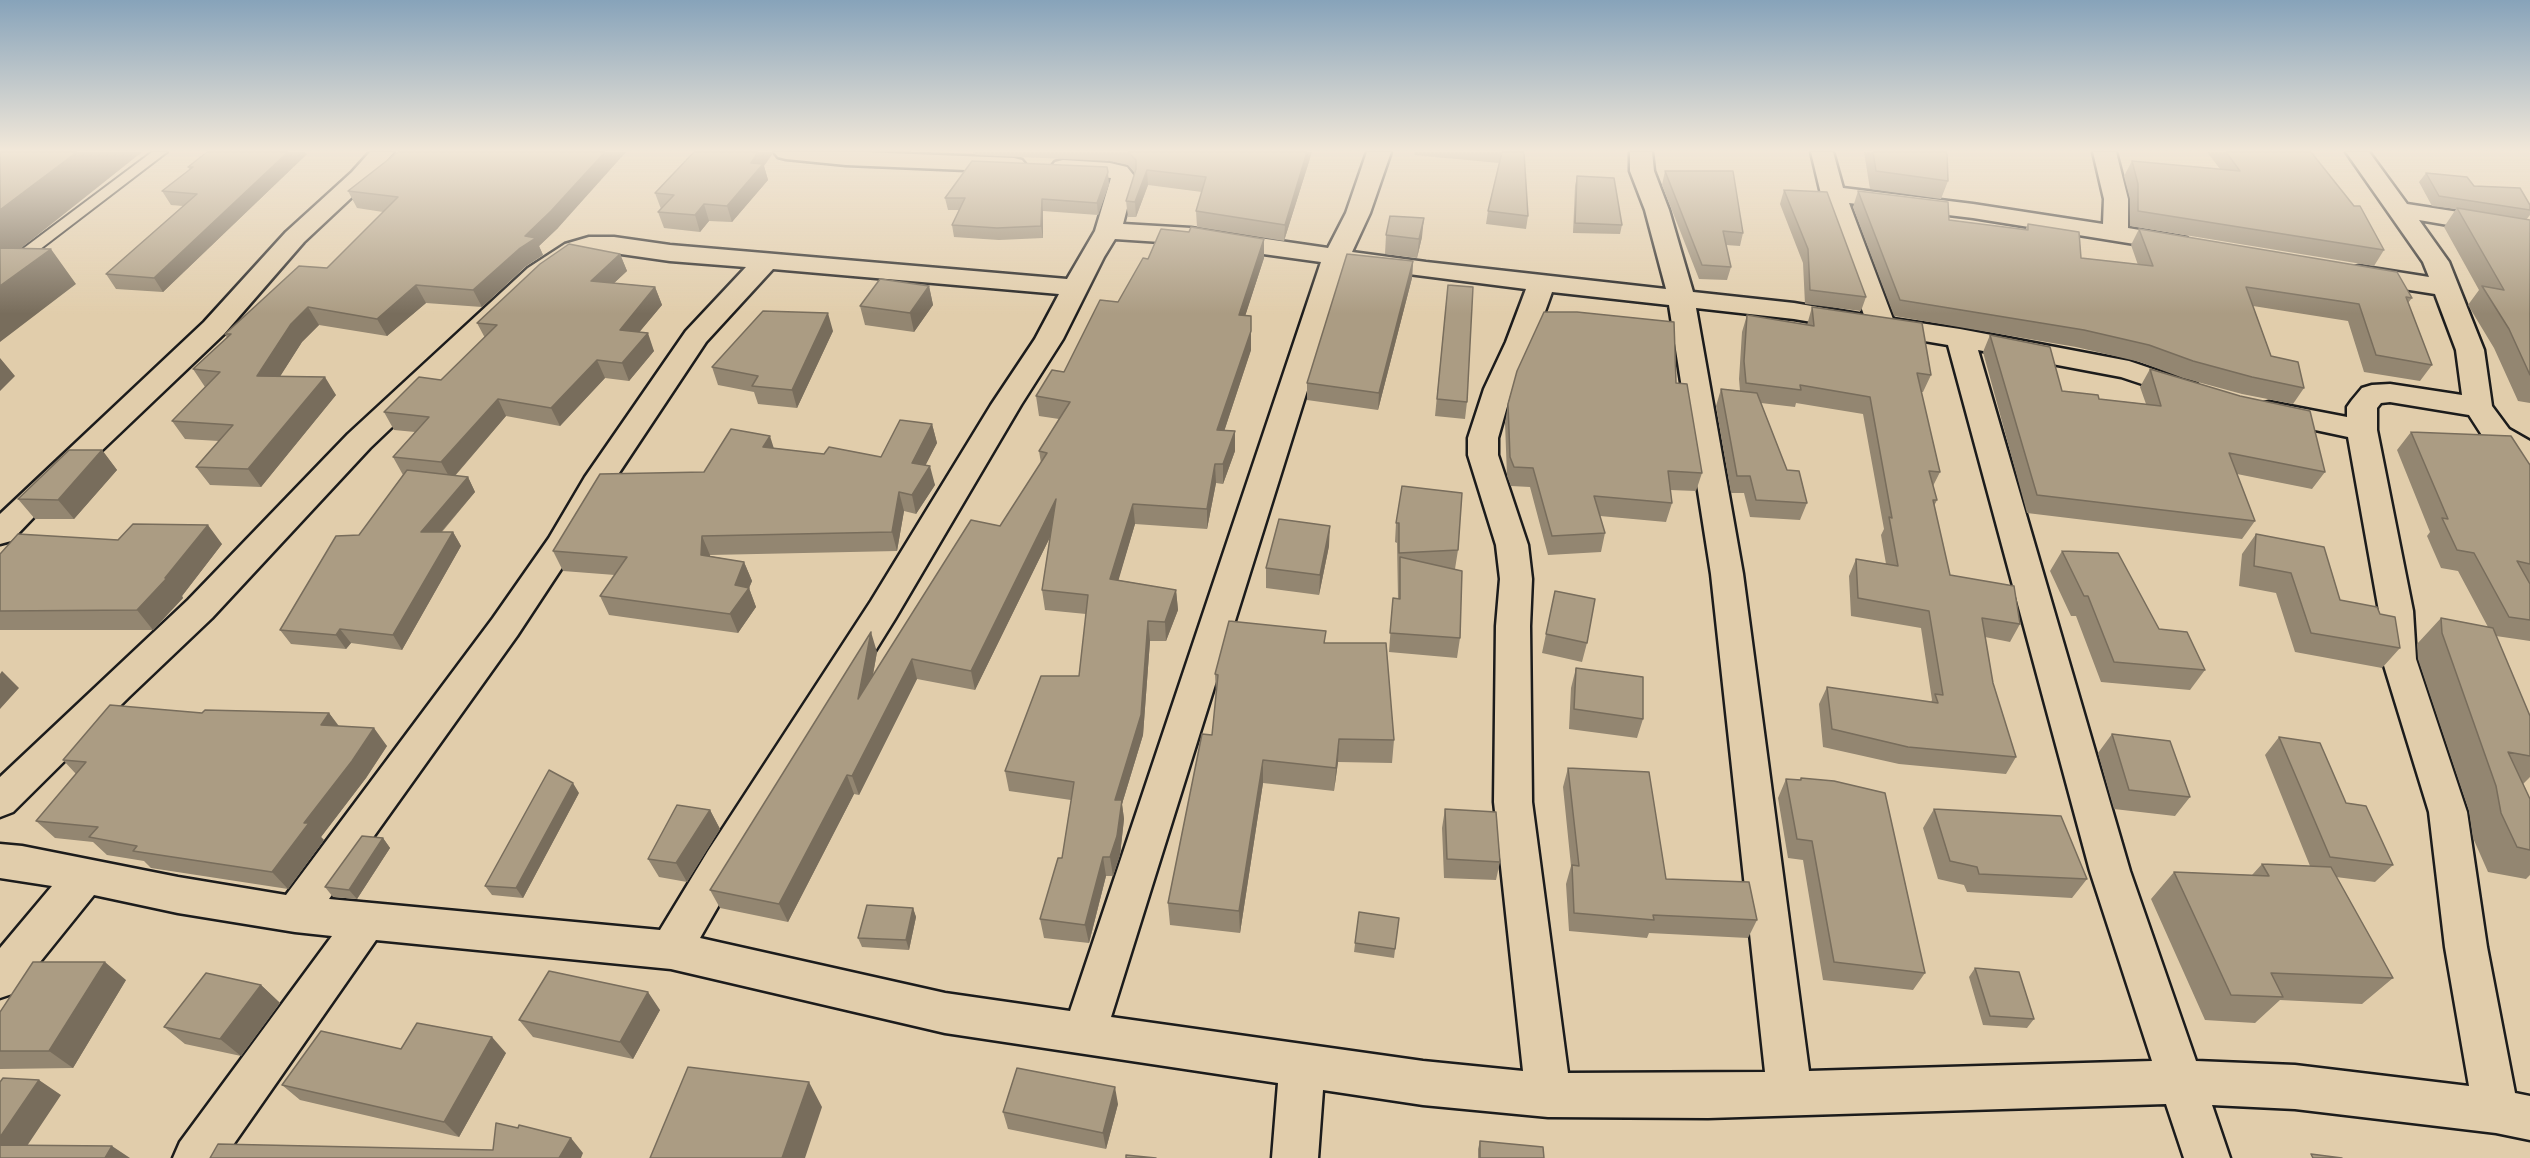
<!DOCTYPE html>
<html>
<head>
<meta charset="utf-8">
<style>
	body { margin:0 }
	canvas { display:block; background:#e1cdab }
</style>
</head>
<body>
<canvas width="2530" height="1158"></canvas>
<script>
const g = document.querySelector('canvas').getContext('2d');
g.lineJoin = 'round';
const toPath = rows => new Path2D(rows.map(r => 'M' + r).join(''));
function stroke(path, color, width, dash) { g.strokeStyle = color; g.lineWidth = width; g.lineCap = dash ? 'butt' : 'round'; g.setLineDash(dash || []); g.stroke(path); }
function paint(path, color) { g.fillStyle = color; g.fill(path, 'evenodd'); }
const service = toPath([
	[152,152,167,152,5,276,0,278,0,266,152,152]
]);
const minor = toPath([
	[370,152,394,152,368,182,304,242,224,334,55,495,11,541,0,544,0,514,204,322,286,232,352,172,370,152],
	[774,152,863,152,1014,158,1022,160,1026,165,1022,170,1014,172,846,165,786,159,778,157,774,152],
	[1367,152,1391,152,1370,213,1352,252,1426,262,1666,289,1645,210,1630,171,1630,152,1652,152,1654,171,1669,210,1693,292,1794,303,1864,315,1821,194,1811,152,1833,152,1843,188,1973,204,2103,224,2104,199,2093,152,2116,152,2128,199,2128,228,2187,238,2191,243,2187,248,2178,251,1973,218,1849,203,1893,319,1960,329,2129,361,2197,384,2201,390,2197,396,2187,399,2121,377,1978,350,2130,871,2196,1061,2295,1065,2469,1086,2445,947,2429,812,2382,659,2379,611,2348,437,2259,418,2254,411,2259,404,2269,402,2347,417,2347,407,2352,400,2362,388,2372,385,2390,384,2462,395,2456,350,2435,294,2359,282,2350,280,2346,274,2350,268,2359,266,2429,277,2423,262,2346,152,2369,152,2407,204,2530,223,2530,239,2419,220,2449,262,2484,350,2492,406,2509,429,2530,441,2530,464,2519,461,2487,443,2469,415,2390,402,2381,403,2377,408,2377,430,2413,611,2416,659,2467,812,2487,947,2515,1093,2530,1096,2530,1140,2496,1133,2295,1109,2212,1105,2230,1158,2184,1158,2166,1104,1708,1118,1548,1117,1423,1105,1323,1090,1318,1158,1272,1158,1278,1083,945,1033,671,969,376,940,224,1158,173,1158,180,1142,332,936,295,932,178,913,94,895,15,993,0,998,0,948,52,886,0,878,0,844,22,846,178,877,286,895,493,618,549,538,585,477,686,331,746,267,670,261,614,253,590,253,583,254,546,280,370,448,212,618,130,696,13,812,0,817,0,777,188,600,348,434,528,268,565,244,589,237,614,237,670,245,1067,279,1095,231,1111,178,1055,172,1051,167,1055,162,1063,160,1110,163,1127,167,1135,177,1123,224,1191,228,1328,248,1346,213,1367,152],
	[1115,239,1191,244,1321,262,1070,1011,945,993,700,938,736,875,895,619,1021,405,1063,339,1104,257,1115,239],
	[1346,266,1526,289,1506,342,1484,389,1468,438,1468,455,1496,545,1500,579,1496,626,1494,802,1523,1071,1423,1061,1111,1017,1346,266],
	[773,269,1059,294,1035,339,991,405,871,601,708,851,660,930,329,899,517,636,571,554,609,488,706,342,773,269],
	[1552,292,1669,305,1711,574,1765,1072,1568,1073,1532,802,1530,626,1532,579,1528,545,1498,455,1498,438,1512,389,1534,342,1552,292],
	[1696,308,1794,319,1948,345,2090,871,2152,1061,1809,1071,1743,574,1696,308]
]);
const wall = toPath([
	[207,152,305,152,307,154,163,292,116,289,106,274,183,206,171,205,162,191,190,170,188,167],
	[398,152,558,228,539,246,543,255,526,266,482,307,426,303,387,336,319,325,302,342,280,376,336,395,261,487,210,485,196,467,219,441,185,439,172,421,205,387,193,369,227,338,225,334,327,268,383,212,357,208,348,191],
	[972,152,1312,152,1284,241,1197,227,1196,211,1202,192,1148,185,1136,217,1128,217,1126,201,1135,173,1128,165,1110,161,976,155],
	[1415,152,1524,152,1528,216,1526,229,1486,224,1488,211,1499,163,1414,155],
	[1864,152,1947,152,1948,181,1941,199,1870,189],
	[2207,152,2311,152,2384,250,2374,266,2130,226,2130,199,2124,176,2132,161,2220,169],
	[764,166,768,180,732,222,709,221,700,232,664,228,658,212,661,209,655,193],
	[1665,171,1743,233,1740,246,1726,245,1731,267,1727,280,1699,279,1662,185],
	[2426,173,2474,186,2530,205,2530,215,2526,220,2530,220,2530,403,2518,401,2494,348,2468,305,2479,290,2444,227,2456,209,2432,206,2419,182],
	[1577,176,1622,225,1620,234,1573,233,1575,186],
	[1109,184,1098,215,1043,211,1043,238,999,240,954,237,952,225,959,210,948,210,945,198],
	[1784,190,1866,297,1861,311,1805,304,1803,263,1780,204],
	[1858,191,1949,220,2025,230,2028,224,2081,258,2138,265,2131,245,2139,229,2412,298,2408,303,2432,365,2420,381,2364,372,2348,321,2253,306,2271,356,2304,388,2293,404,2242,394,2183,378,2140,362,2076,347,1894,316,1853,207],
	[1386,235,1422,237,1417,258,1385,254],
	[620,254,627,271,614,283,655,287,662,305,639,332,654,351,629,381,605,378,560,426,506,416,455,476,468,477,475,492,442,532,453,532,461,546,402,650,351,643,346,649,291,644,280,630,359,535,403,475,393,457,415,432,394,430,384,412,441,380,485,338,477,323],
	[1264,258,1245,316,1251,350,1224,431,1235,451,1223,484,1216,483,1207,529,1135,524,1118,580,1176,590,1178,610,1166,641,1150,641,1143,735,1122,804,1124,819,1120,855,1113,876,1106,876,1089,943,1044,938,1040,919,1062,858,1071,800,1009,791,1005,771,1079,676,1086,614,1045,610,1042,590,1050,537,975,690,917,679,859,795,854,794,788,922,720,908,710,890,877,652,873,675,1000,526,1041,463,1039,451,1059,419,1039,416,1036,396,1064,372,1118,302,1148,259],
	[1413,261,1412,278,1378,410,1307,400,1307,383],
	[1448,285,1467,402,1465,419,1435,416],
	[929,286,933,305,914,332,865,325,860,306],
	[1812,307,1931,375,1923,392,1921,392,1940,472,1933,486,1937,500,1934,506,1950,575,2020,624,2010,642,1985,637,1993,683,2016,757,2006,774,1899,764,1823,747,1819,704,1827,687,1931,702,1932,700,1921,628,1851,616,1849,576,1856,559,1886,564,1881,535,1884,529,1863,414,1796,403,1795,407,1761,403,1787,470,1807,503,1800,520,1750,517,1744,493,1731,493,1716,406,1721,389,1740,391,1739,379,1742,332,1747,315,1807,325],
	[833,331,797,408,758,404,754,392,718,385,712,367],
	[1990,335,2062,391,2099,399,2146,404,2140,387,2150,369,2325,472,2312,489,2237,474,2255,521,2242,539,2027,513,1983,352],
	[1676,383,1702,473,1696,491,1670,490,1672,503,1666,522,1600,516,1605,533,1601,552,1548,555,1530,487,1511,486,1507,476,1505,423,1508,404],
	[932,424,937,443,925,465,935,485,916,514,904,511,897,551,710,555,710,556,744,562,752,581,749,588,756,607,738,633,609,615,600,596,615,575,563,571,553,551,704,472,774,448,824,454,881,457],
	[2411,432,2530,465,2530,641,2496,636,2530,716,2530,777,2523,784,2530,799,2530,875,2526,879,2488,872,2473,838,2469,811,2418,659,2417,644,2441,618,2488,627,2458,571,2441,568,2427,536,2430,532,2397,450],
	[102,450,117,470,74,519,35,519,18,499],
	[1402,486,1458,550,1455,569,1460,638,1457,658,1389,652,1393,598,1398,599,1397,543,1395,542,1396,523],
	[2256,534,2340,600,2380,614,2400,648,2382,668,2295,652,2276,593,2239,586,2242,554],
	[118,540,222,544,182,596,183,598,153,630,0,630,0,554],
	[1329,546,1319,595,1266,588,1266,568],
	[2062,551,2159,629,2205,670,2190,690,2101,682,2076,616,2071,616,2050,571],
	[1555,591,1587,643,1582,662,1542,653],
	[1326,643,1394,740,1392,763,1338,762,1334,791,1263,783,1240,933,1170,925,1168,903,1212,735,1216,696,1215,674],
	[1576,668,1643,719,1637,738,1569,729,1571,688],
	[202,713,329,713,339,726,387,746,366,778,321,837,324,840,288,889,151,868,144,861,107,855,93,842,55,838,36,821,76,774,63,760],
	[2112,734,2190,797,2175,816,2114,809,2098,753],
	[2279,737,2346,803,2393,865,2375,882,2336,877,2393,978,2362,1004,2280,1000,2255,1023,2205,1020,2151,899,2174,872,2252,875,2262,864,2310,866,2265,755],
	[1568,768,1666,879,1757,920,1748,938,1649,933,1647,938,1569,931,1566,884,1571,866,1563,787],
	[1801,778,1925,973,1913,990,1823,980,1803,860,1788,858,1778,798,1786,779,1800,780],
	[579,793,523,898,492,895,485,886],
	[1445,809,1500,862,1496,880,1444,878,1442,828],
	[1934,809,2087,879,2072,898,1967,892,1964,885,1938,879,1923,828],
	[710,810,720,829,687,882,659,877,648,859],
	[383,838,390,848,357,899,333,897,325,887],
	[913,908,916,917,909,950,862,947,858,938],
	[1359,912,1399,918,1394,958,1354,952],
	[1975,968,2034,1019,2027,1028,1983,1025,1969,977],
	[126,980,73,1068,0,1069,0,1012],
	[261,985,280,1003,241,1056,185,1044,164,1027],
	[660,1010,633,1059,533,1037,519,1020],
	[401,1049,506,1053,459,1137,300,1100,282,1085],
	[1118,1104,1106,1149,1008,1129,1003,1112],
	[1480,1141,1544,1158,1478,1158,1478,1149]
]);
const shadedWall = toPath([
	[77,152,142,152,0,265,0,210],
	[288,152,305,152,307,154,163,292,154,278],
	[605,152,626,152,558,228,539,246,543,255,526,266,482,307,473,290,519,249,525,236],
	[758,152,774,152,764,166,768,180,732,222,727,206,751,163],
	[1307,152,1312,152,1284,241,1285,225],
	[1147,170,1148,185,1136,217,1135,202],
	[1108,172,1109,184,1098,215,1097,203],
	[1042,199,1043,211,1043,238,1041,226],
	[704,204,709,221,700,232,695,215],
	[1424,218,1422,237,1417,258,1419,239],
	[1264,239,1264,258,1239,335,1239,315],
	[51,249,76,284,0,342,0,286],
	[620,254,627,271,598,298,591,281],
	[1413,261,1412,278,1378,410,1379,393],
	[416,285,426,303,387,336,377,319],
	[929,286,933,305,914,332,910,313],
	[655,287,662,305,627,347,620,330],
	[308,307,319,325,302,342,269,394,257,376,291,324],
	[828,313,833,331,797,408,792,390],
	[1251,316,1251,350,1218,450,1217,430],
	[648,333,654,351,629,381,622,363],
	[0,358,15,376,0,391],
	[597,360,605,378,560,426,551,408],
	[325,377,336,395,261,487,248,469],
	[498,399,506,416,451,480,441,462],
	[932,424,937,443,917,482,912,463],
	[1235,431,1235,451,1223,484,1223,464],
	[770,436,776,455,763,447],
	[102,450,117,470,74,519,58,500],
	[1215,464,1216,483,1207,529,1207,509],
	[930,466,935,485,916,514,912,495],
	[468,477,475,492,429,546,421,532],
	[899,492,904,511,897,551,892,532],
	[1056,499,1059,519,975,690,971,671],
	[1133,504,1135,524,1113,599,1110,579],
	[208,525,222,544,182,596,183,598,153,630,137,610,165,578],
	[1330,526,1329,546,1319,595,1320,575],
	[453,532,461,546,402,650,393,635],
	[702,536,710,555,709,574,701,555],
	[744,562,752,581,749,588,756,607,738,633,730,614,735,585],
	[1176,590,1178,610,1166,641,1165,622],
	[1148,621,1150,641,1143,735,1122,804,1124,819,1120,855,1113,876,1110,857,1115,800],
	[340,629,351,643,346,649,336,635],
	[871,632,877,652,865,718,858,699],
	[912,659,917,679,859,795,852,776],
	[2,671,19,688,0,709,0,674],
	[329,713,342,731,321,725],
	[374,728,387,746,366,778,321,837,324,840,288,889,272,872,304,823],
	[1339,739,1338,762,1334,791,1336,768],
	[1263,760,1263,783,1240,933,1239,911],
	[847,775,854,794,788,922,779,904],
	[573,783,579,793,523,898,516,888],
	[710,810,720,829,687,882,676,863],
	[383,838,390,848,357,899,349,890],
	[1103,857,1106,876,1089,943,1085,925],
	[913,908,916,917,909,950,906,940],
	[105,962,126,980,73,1068,49,1051],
	[261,985,280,1003,241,1056,220,1039],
	[648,992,660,1010,633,1059,620,1042],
	[492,1037,506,1053,459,1137,444,1122],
	[39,1080,61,1095,19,1158,0,1148,0,1137],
	[809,1082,822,1107,805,1158,782,1158],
	[1115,1087,1118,1104,1106,1149,1103,1133],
	[571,1138,583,1153,581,1158,559,1158],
	[112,1146,130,1158,105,1158]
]);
const building = toPath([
	[0,152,77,152,0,210,0,152],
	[207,152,288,152,154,278,106,274,197,194,162,191,193,167,188,167,207,152],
	[398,152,605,152,551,211,525,236,536,238,519,249,473,290,416,285,377,319,308,307,291,324,257,376,325,377,248,469,196,467,233,425,172,421,220,372,193,369,231,334,225,334,299,266,327,268,398,197,348,191,398,152],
	[694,152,758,152,751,163,763,164,727,206,704,204,695,215,658,212,674,195,655,193,694,152],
	[1128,152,1307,152,1285,225,1196,211,1206,177,1147,170,1135,202,1126,201,1136,169,1136,160,1128,152],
	[1502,152,1524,152,1528,216,1488,211,1502,152],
	[1873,152,1947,152,1948,181,1876,171,1873,152],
	[2226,152,2311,152,2354,206,2360,206,2384,250,2138,211,2138,184,2132,161,2240,171,2226,152],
	[972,161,1107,167,1108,172,1097,203,1042,199,1041,226,997,228,952,225,965,198,945,198,972,161],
	[1665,171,1733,171,1743,233,1723,231,1731,267,1702,265,1665,171],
	[2426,173,2467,177,2474,186,2520,188,2530,205,2530,210,2439,196,2426,173],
	[1577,176,1614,178,1622,225,1575,223,1577,176],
	[1784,190,1827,192,1866,297,1810,290,1808,249,1784,190],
	[1858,191,1948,202,1949,220,2028,230,2028,224,2079,232,2081,258,2153,266,2139,229,2397,272,2412,298,2406,297,2432,365,2376,355,2359,304,2246,287,2271,356,2298,362,2304,388,2252,377,2193,361,2149,345,2084,330,1900,300,1858,191],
	[2457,208,2530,220,2530,375,2509,329,2482,286,2504,290,2457,208],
	[1390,216,1424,218,1419,239,1386,235,1390,216],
	[1191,227,1264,239,1239,315,1251,316,1251,331,1217,430,1235,431,1223,464,1215,464,1207,509,1133,504,1110,579,1176,590,1165,622,1148,621,1141,715,1115,800,1122,800,1117,836,1110,857,1103,857,1085,925,1040,919,1058,858,1062,858,1074,782,1005,771,1041,676,1079,676,1088,595,1042,590,1056,499,971,671,912,659,852,776,847,775,779,904,710,890,871,632,858,699,971,520,1000,526,1047,453,1039,451,1070,402,1036,396,1052,370,1064,372,1100,300,1118,302,1143,258,1148,259,1161,229,1189,232,1191,227],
	[569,244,620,254,591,281,655,287,620,330,648,333,622,363,597,360,551,408,498,399,441,462,393,457,429,417,384,412,419,377,441,380,497,325,477,323,540,264,569,244],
	[0,248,51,249,0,286,0,248],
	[1347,254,1413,261,1379,393,1307,383,1347,254],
	[880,279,929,286,910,313,860,306,880,279],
	[1448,285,1473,287,1467,402,1437,399,1448,285],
	[1812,307,1922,323,1931,375,1917,373,1940,472,1929,471,1937,500,1933,500,1950,575,2014,586,2020,624,1982,618,1993,683,2016,757,1908,747,1832,729,1827,687,1938,703,1935,694,1943,695,1929,611,1858,598,1856,559,1898,566,1889,517,1892,518,1870,397,1800,385,1801,390,1746,383,1744,361,1747,315,1814,326,1812,307],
	[763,311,828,313,792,390,752,386,758,376,712,367,763,311],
	[1544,312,1577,312,1674,322,1676,383,1687,384,1702,473,1668,471,1672,503,1594,496,1605,533,1552,536,1533,468,1514,467,1510,457,1508,404,1517,371,1544,312],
	[1990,335,2050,347,2062,391,2098,395,2099,399,2161,406,2150,369,2240,396,2310,411,2325,472,2229,453,2255,521,2037,495,1990,335],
	[1721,389,1757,393,1787,470,1799,471,1807,503,1756,500,1750,476,1737,476,1721,389],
	[900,420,932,424,912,463,930,466,912,495,899,492,892,532,702,536,701,555,744,562,735,585,749,588,730,614,600,596,627,557,553,551,600,474,704,472,731,429,770,436,763,447,824,454,829,447,881,457,900,420],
	[2411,432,2511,436,2530,465,2530,564,2517,561,2530,584,2530,620,2509,617,2474,553,2457,550,2442,518,2448,519,2411,432],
	[69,450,102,450,58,500,18,499,69,450],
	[407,470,468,477,421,532,453,532,393,635,340,629,336,635,280,630,336,536,359,535,407,470],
	[1402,486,1462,493,1458,550,1399,553,1399,523,1396,523,1402,486],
	[1279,519,1330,526,1320,575,1266,568,1279,519],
	[133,524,208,525,165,578,167,578,137,610,0,611,0,554,18,534,118,540,133,524],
	[2256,534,2324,547,2340,600,2377,607,2380,614,2395,617,2400,648,2311,633,2291,573,2254,566,2256,534],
	[2062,551,2118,553,2159,629,2187,632,2205,670,2114,662,2088,596,2084,596,2062,551],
	[1400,557,1462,571,1460,638,1390,633,1393,598,1400,599,1400,557],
	[1555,591,1595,599,1587,643,1546,634,1555,591],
	[2441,618,2493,628,2530,716,2530,756,2508,752,2530,799,2530,850,2517,847,2501,813,2496,786,2442,633,2441,618],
	[1229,621,1326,631,1324,643,1386,643,1394,740,1339,739,1336,768,1263,760,1239,911,1168,903,1202,734,1212,735,1218,675,1215,674,1229,621],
	[1576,668,1643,677,1643,719,1574,709,1576,668],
	[110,705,202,713,205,710,329,713,321,725,374,728,352,761,304,823,309,823,272,872,133,851,137,846,89,837,98,827,36,821,86,762,63,760,110,705],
	[2112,734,2170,741,2190,797,2129,790,2112,734],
	[2279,737,2320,743,2346,803,2366,806,2393,865,2330,857,2279,737],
	[1568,768,1649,772,1666,879,1749,882,1757,920,1653,915,1654,920,1574,913,1572,865,1579,866,1568,768],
	[549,770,573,783,516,888,485,886,549,770],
	[1801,778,1834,781,1885,793,1925,973,1834,962,1812,841,1797,839,1786,779,1801,780,1801,778],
	[677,805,710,810,676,863,648,859,677,805],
	[1445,809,1496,812,1500,862,1447,859,1445,809],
	[1934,809,2061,816,2087,879,1979,874,1977,867,1950,861,1934,809],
	[362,836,383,838,349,890,325,887,362,836],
	[2262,864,2331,867,2393,978,2271,973,2283,997,2231,995,2174,872,2269,876,2262,864],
	[867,905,913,908,906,940,858,938,867,905],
	[1359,912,1399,918,1395,949,1355,943,1359,912],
	[33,962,105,962,49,1051,0,1051,0,1012,33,962],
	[1975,968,2019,972,2034,1019,1990,1016,1975,968],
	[549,971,648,992,620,1042,519,1020,549,971],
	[206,973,261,985,220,1039,164,1027,206,973],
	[417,1023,492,1037,444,1122,282,1085,321,1031,401,1049,417,1023],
	[688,1067,809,1082,782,1158,650,1158,688,1067],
	[1017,1068,1115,1087,1103,1133,1003,1112,1017,1068],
	[3,1078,39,1080,0,1137,0,1082,3,1078],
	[496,1123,518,1128,519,1125,571,1138,559,1158,210,1158,218,1144,493,1150,496,1123],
	[1480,1141,1543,1147,1544,1158,1480,1158,1480,1141],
	[0,1145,112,1146,105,1158,0,1158,0,1145],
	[2311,1154,2342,1158,2313,1158,2311,1154],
	[1126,1155,1156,1158,1126,1158,1126,1155]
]);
stroke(service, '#1c1c1c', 4);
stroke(minor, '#1c1c1c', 5);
paint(service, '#e1cdab');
paint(minor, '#e1cdab');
paint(wall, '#938671');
paint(shadedWall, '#786d5c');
paint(building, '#ab9c83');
stroke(building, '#786d5c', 1.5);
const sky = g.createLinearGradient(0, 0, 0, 314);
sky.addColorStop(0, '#87a3ba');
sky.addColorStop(0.48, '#f2e8d9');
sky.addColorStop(1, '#f2e8d900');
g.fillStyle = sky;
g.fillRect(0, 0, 2530, 314);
</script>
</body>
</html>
